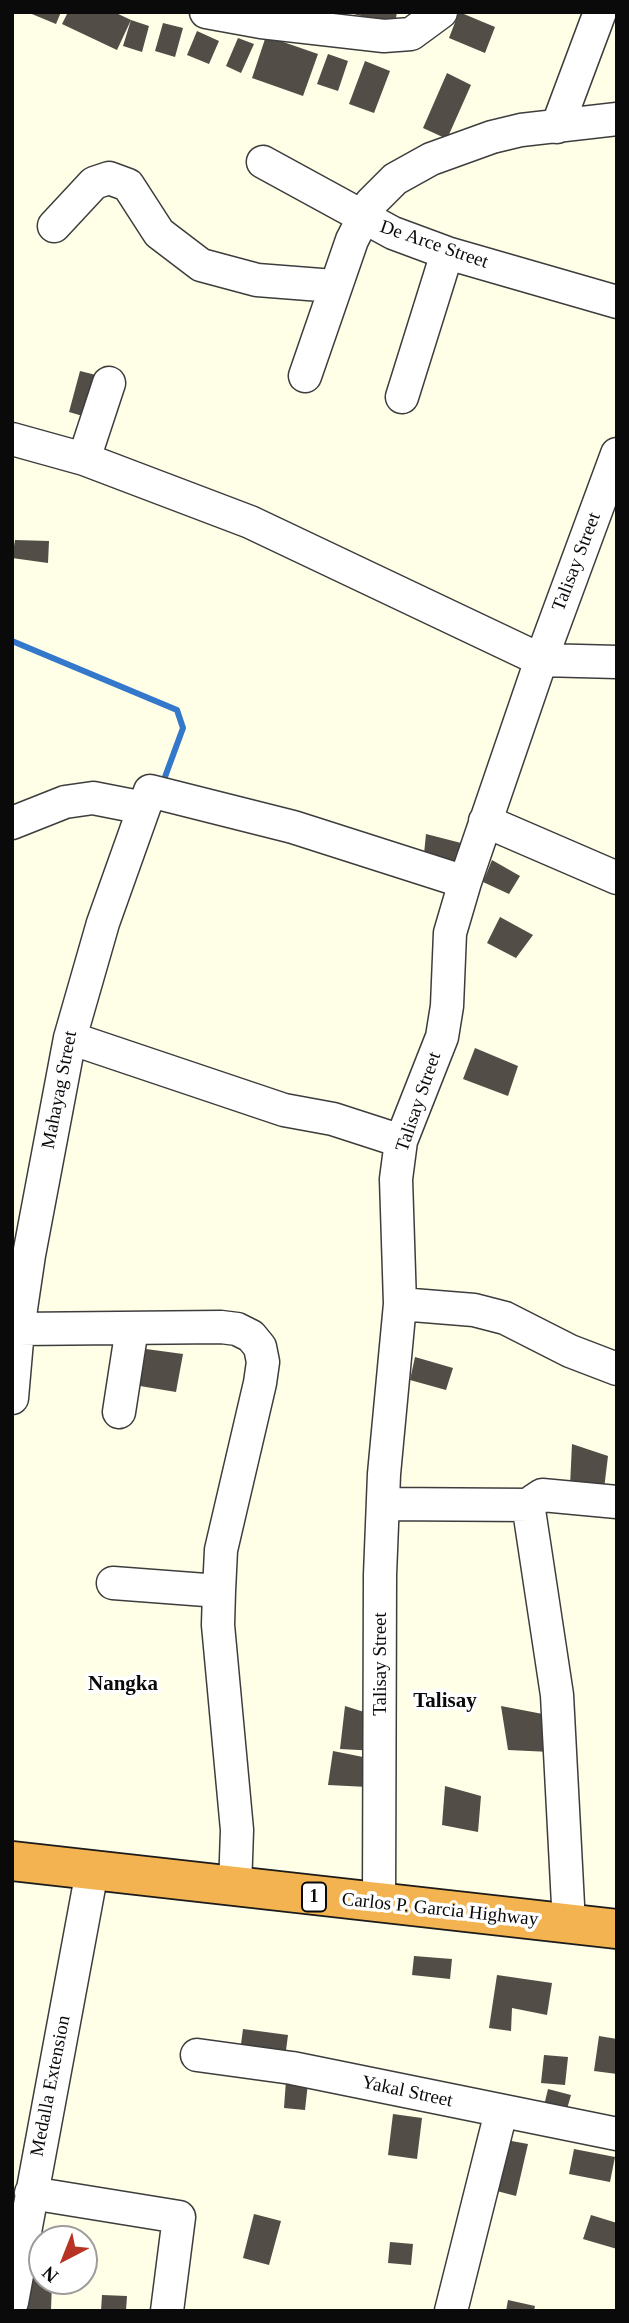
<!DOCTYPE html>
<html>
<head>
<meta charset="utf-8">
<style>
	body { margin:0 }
	#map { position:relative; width:629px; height:2323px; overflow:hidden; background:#fffee7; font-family:Georgia,serif }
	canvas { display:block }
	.frame { position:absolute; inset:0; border:14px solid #0a0a0a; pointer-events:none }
	.north { position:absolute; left:28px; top:2225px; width:70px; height:70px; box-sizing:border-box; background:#fff; border:2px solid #9d9d9d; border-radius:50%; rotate:222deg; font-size:19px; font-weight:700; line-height:28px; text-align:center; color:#0a0a0a }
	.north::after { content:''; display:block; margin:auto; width:24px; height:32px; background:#b73424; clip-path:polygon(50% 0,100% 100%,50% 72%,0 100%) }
</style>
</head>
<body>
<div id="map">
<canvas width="629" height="2323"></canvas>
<div class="frame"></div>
<div class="north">N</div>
</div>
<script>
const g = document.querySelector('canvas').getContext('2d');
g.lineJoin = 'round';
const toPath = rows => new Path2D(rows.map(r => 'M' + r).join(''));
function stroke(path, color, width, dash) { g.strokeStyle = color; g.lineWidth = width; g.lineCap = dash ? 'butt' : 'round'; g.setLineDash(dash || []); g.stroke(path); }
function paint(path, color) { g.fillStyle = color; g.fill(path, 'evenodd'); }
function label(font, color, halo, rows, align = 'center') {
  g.font = font + ' Georgia,serif'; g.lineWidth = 7; g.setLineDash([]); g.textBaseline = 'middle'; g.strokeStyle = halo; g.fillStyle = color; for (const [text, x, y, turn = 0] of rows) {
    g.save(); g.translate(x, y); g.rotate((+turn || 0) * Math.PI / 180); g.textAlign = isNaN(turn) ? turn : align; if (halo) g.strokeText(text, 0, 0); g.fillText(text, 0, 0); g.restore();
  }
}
const stream = toPath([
	[12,641,177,710,183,728,162,785]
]);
const building = toPath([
	[27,12,61,12,56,24],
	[68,12,114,12,131,20,117,50,62,24],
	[345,12,397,12,395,24],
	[459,12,495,27,485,53,449,38],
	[131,20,149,26,142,52,123,46],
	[163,23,183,28,175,57,155,51],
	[197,31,219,41,209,64,187,55],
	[266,36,318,54,303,96,252,78],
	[238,38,254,44,241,73,226,66],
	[328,54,348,61,338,91,317,84],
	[365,61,390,71,374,113,349,104],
	[447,73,471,85,447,139,423,128],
	[80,371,104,377,93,419,69,412],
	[15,540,49,541,48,563,12,558],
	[426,834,469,845,462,866,424,854],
	[492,860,520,876,509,894,483,882],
	[500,917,533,935,516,958,487,943],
	[475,1048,518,1066,508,1096,463,1079],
	[146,1349,183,1354,176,1392,140,1386],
	[415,1357,453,1368,446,1390,410,1380],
	[572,1444,608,1456,604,1489,570,1486],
	[345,1706,377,1716,378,1751,340,1749],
	[501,1706,548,1715,551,1752,508,1750],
	[333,1751,368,1758,368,1787,328,1785],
	[445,1786,481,1796,478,1832,442,1825],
	[414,1956,452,1959,450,1979,412,1975],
	[497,1975,552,1983,547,2015,512,2008,511,2031,489,2028],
	[243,2029,288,2035,285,2058,240,2052],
	[599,2036,617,2039,617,2074,594,2071],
	[544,2055,568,2057,565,2085,541,2083],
	[286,2080,308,2083,305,2110,284,2108],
	[548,2089,571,2095,565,2116,543,2110],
	[393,2114,422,2118,417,2159,388,2155],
	[506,2140,528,2144,516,2196,493,2190],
	[574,2149,615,2157,610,2182,569,2174],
	[254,2214,281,2221,269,2265,243,2258],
	[591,2215,617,2223,617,2249,583,2239],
	[390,2242,413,2244,411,2265,388,2263],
	[24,2274,42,2275,42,2281,52,2281,51,2310,23,2309],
	[102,2295,127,2296,126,2311,101,2311],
	[508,2300,535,2306,534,2311,506,2311]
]);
const minor = toPath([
	[206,12,261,22,384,36,411,34,441,12],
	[557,127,600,12],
	[263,162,393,233,447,253,617,302],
	[54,226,94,183,109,178,128,185,159,233,201,265,257,280,334,286],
	[305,376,352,240,371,203,395,179,431,159,492,137,521,130,617,119],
	[402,397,447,253],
	[12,439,84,459,250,522,541,660,617,662],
	[84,459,109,383],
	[485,821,617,878],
	[12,823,65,802,93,798,144,808],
	[70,1038,284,1110,333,1119,401,1141],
	[400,1304,474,1310,505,1318,570,1351,617,1369],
	[18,1329,221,1327,237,1329,251,1336,260,1347,263,1362,260,1383,221,1550,219,1591,218,1625,237,1830,235,1888],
	[12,1398,18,1329,29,1255,70,1038,103,923,150,791,293,827,465,882],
	[119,1412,132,1328],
	[383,1504,531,1505],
	[113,1583,219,1591],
	[379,1905,380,1575,384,1474,400,1304,396,1179,401,1141,442,1037,447,1006,450,933,465,882,541,660,617,454],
	[569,1924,557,1695,529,1510,533,1501,542,1495,617,1502],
	[197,2055,292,2068,617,2134],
	[31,2193,179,2217,167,2311],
	[12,2302,92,1871],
	[451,2311,501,2112]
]);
const highway = toPath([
	[12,1861,617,1929]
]);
const shields = [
	[314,1897,24]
];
const shieldNames = [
	["1",314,1897]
];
const streetNames = [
	["De Arce Street",434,245,19],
	["Talisay Street",577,562,-69],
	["Mahayag Street",60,1090,-79],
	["Talisay Street",419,1102,-71],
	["Talisay Street",381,1664,-90],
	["Carlos P. Garcia Highway",440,1910,6],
	["Medalla Extension",51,2086,-79],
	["Yakal Street",407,2092,12]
];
const neighbourhoodNames = [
	["Nangka",123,1685],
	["Talisay",445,1702]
];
stroke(stream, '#3478cb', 6);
paint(building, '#524d46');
stroke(minor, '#3d3d3d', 35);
stroke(highway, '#1b1b1b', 42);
stroke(minor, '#fff', 32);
stroke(highway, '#f3b350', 38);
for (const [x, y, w] of shields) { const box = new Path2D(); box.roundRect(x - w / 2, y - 14.5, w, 29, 5); g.fillStyle = '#fff'; g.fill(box); stroke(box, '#0a0a0a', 2); }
label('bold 18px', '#0a0a0a', null, shieldNames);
label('19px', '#0a0a0a', '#fff', streetNames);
label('bold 21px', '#0a0a0a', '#fff', neighbourhoodNames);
</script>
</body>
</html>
